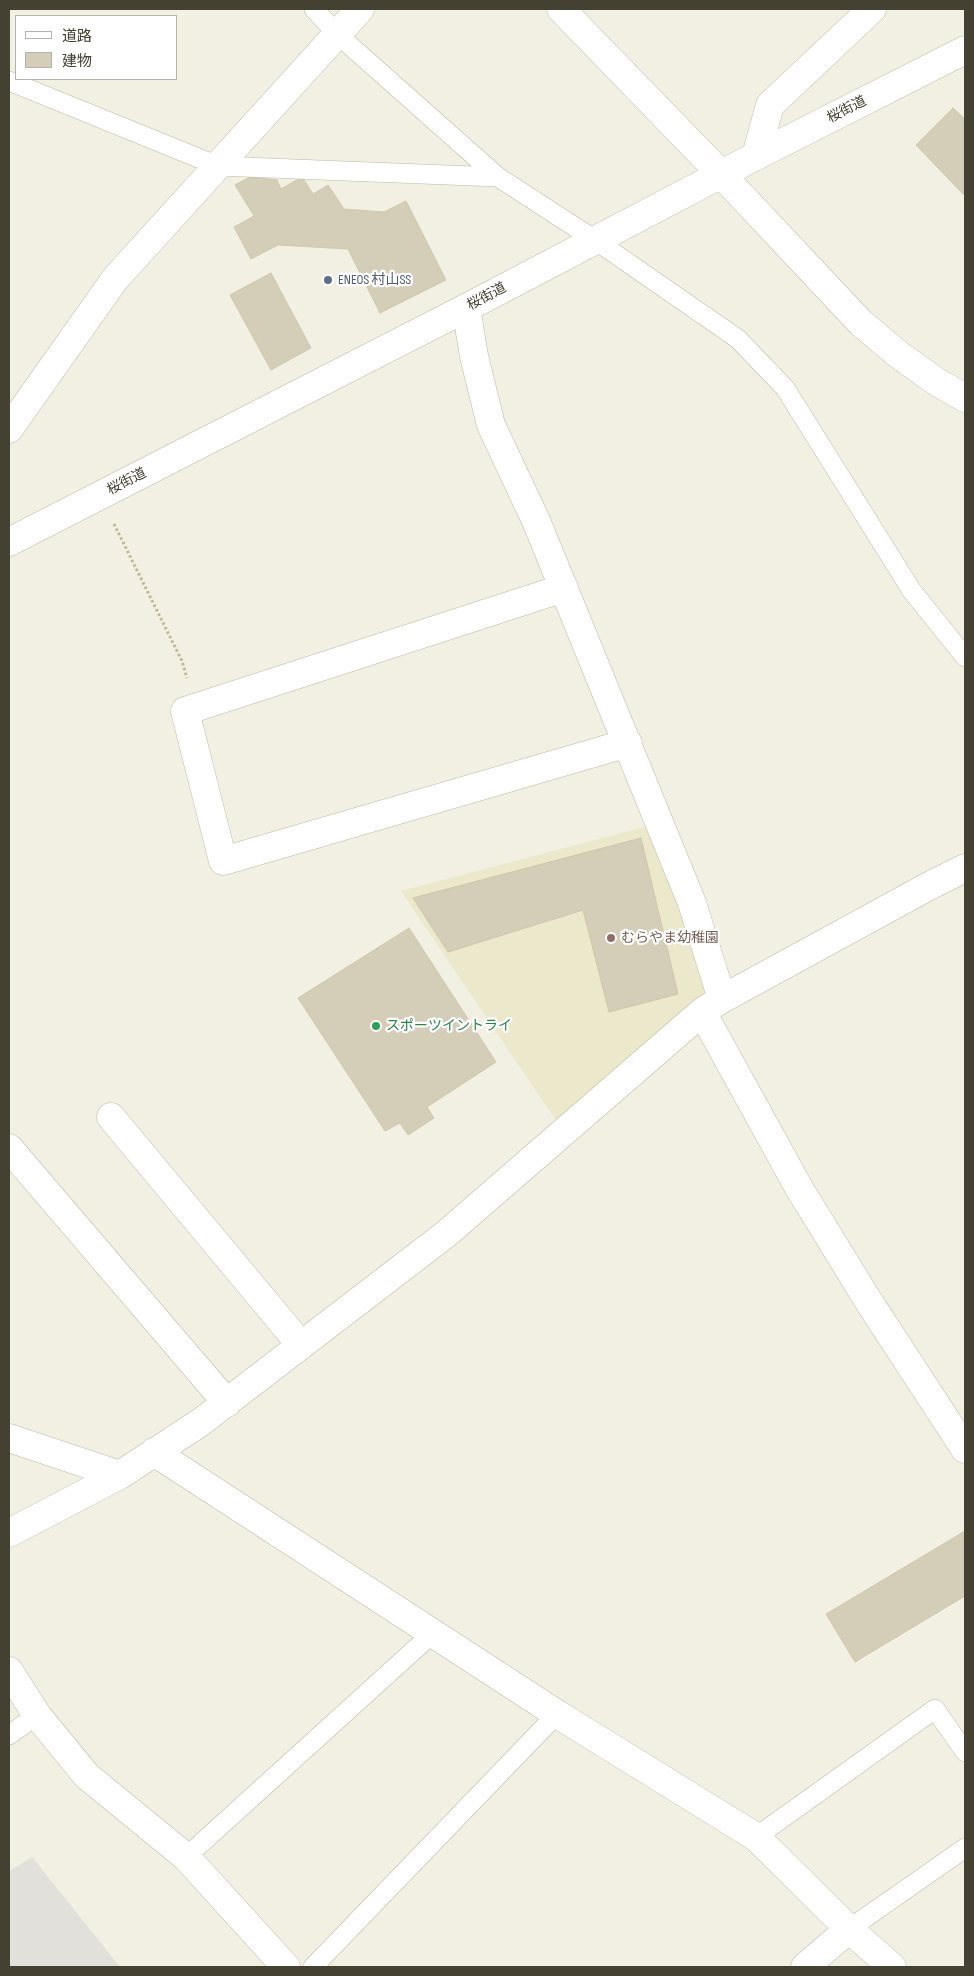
<!DOCTYPE html>
<html>
<head>
<meta charset="utf-8">
<style>
	body { margin:0 }
	#map { position:relative; width:974px; height:1976px; overflow:hidden; background:#f2f0e2; font-family:"Sofia Sans Condensed","Noto Sans JP",sans-serif }
	canvas { display:block }
	.frame { position:absolute; inset:0; border:10px solid #444032; pointer-events:none }
	.legend { position:absolute; left:15px; top:15px; width:162px; height:65px; box-sizing:border-box; background:#fff; border:1px solid #b4b3ad; margin:0; padding:6px 9px; list-style:none; font-size:15px; color:#444032 }
	.legend li { display:flex; align-items:center; gap:10px; height:25px }
	.legend b { width:25px; border:1px solid #b4b3ad }
</style>
</head>
<body>
<div id="map">
<canvas width="974" height="1976"></canvas>
<div class="frame"></div>
<ul class="legend">
<li><b style="height:6px;background:#fff"></b>道路</li>
<li><b style="height:14px;background:#d4cdb7"></b>建物</li>
</ul>
</div>
<script>
const g = document.querySelector('canvas').getContext('2d');
g.lineJoin = 'round';
function paint(path, color) { g.fillStyle = color; g.fill(path, 'evenodd'); }
const toPath = rows => new Path2D(rows.map(r => 'M' + r).join(''));
function stroke(path, color, width, dash) { g.strokeStyle = color; g.lineWidth = width; g.lineCap = dash ? 'butt' : 'round'; g.setLineDash(dash || []); g.stroke(path); }
function label(font, color, halo, rows, align = 'center') {
  g.font = font + ' "Sofia Sans Condensed","Noto Sans JP",sans-serif'; g.lineWidth = 4.5; g.setLineDash([]); g.textBaseline = 'middle'; g.strokeStyle = halo; g.fillStyle = color; for (const [text, x, y, turn = 0] of rows) {
    g.save(); g.translate(x, y); g.rotate((+turn || 0) * Math.PI / 180); g.textAlign = isNaN(turn) ? turn : align; if (halo) g.strokeText(text, 0, 0); g.fillText(text, 0, 0); g.restore();
  }
}
const education = toPath([
	[652,825,682,908,707,994,559,1125,401,891]
]);
const parking = toPath([
	[32,1857,120,1967,9,1967,9,1871]
]);
const building = toPath([
	[953,108,965,119,965,196,916,145,953,108],
	[250,177,277,180,281,189,302,177,313,194,328,185,344,209,384,212,406,201,446,280,380,313,348,249,278,245,251,259,234,227,254,216,235,185,250,177],
	[271,273,311,348,271,370,230,295,271,273],
	[641,838,678,994,609,1012,583,910,448,952,413,898,641,838],
	[409,928,496,1062,427,1107,434,1118,408,1135,400,1123,385,1131,298,998,409,928],
	[965,1531,965,1596,855,1662,826,1614,965,1531]
]);
const path = toPath([
	[114,524,182,661,187,678]
]);
const service = toPath([
	[314,9,337,34,498,177,595,240,738,339,785,388,912,591,965,657],
	[9,81,218,166,498,177],
	[9,1735,37,1715],
	[756,1837,935,1709,965,1752],
	[186,1857,433,1633],
	[849,1929,965,1848],
	[313,1967,557,1714]
]);
const minor = toPath([
	[756,156,770,105,872,9],
	[466,308,474,356,491,425,537,523,692,903,722,999],
	[9,429,115,279,360,9],
	[564,588,185,711,223,861,628,743],
	[702,1012,799,1188,869,1302,965,1449],
	[111,1117,301,1345],
	[9,1148,227,1403],
	[9,1438,120,1475],
	[154,1452,557,1714,756,1837,849,1929,892,1967],
	[9,1533,120,1475,201,1422,446,1234,702,1012,722,999,929,886,965,868],
	[9,1671,37,1715,87,1776,186,1857,286,1967],
	[805,1967,849,1929]
]);
const tertiary = toPath([
	[561,9,721,174,861,323,899,355,937,382,965,398],
	[9,542,466,308,756,156,965,50]
]);
const markers = [
	[328,280,5,"#5c6f8a"],
	[611,938,5,"#8d6e63"],
	[376,1026,5,"#2e9e5b"]
];
const streetNames = [
	["桜街道",847,110,-27],
	["桜街道",487,297,-28],
	["桜街道",127,482,-27]
];
const serviceNames = [
	["ENEOS 村山SS",338,280]
];
const educationNames = [
	["むらやま幼稚園",621,938]
];
const leisureNames = [
	["スポーツイントライ",386,1026]
];
paint(education, '#ece8cb');
paint(parking, '#e2e0db');
paint(building, '#d4cdb7');
stroke(building, '#cfc7aa', 1);
stroke(service, '#beb9a4', 20);
stroke(minor, '#beb9a4', 29);
stroke(tertiary, '#beb9a4', 29);
stroke(path, '#c0b895', 3, [2.5, 2.5]);
stroke(service, '#fff', 19);
stroke(minor, '#fff', 28);
stroke(tertiary, '#fff', 28);
for (const [x, y, r, color] of markers) { const dot = new Path2D(); dot.arc(x, y, r, 0, 2 * Math.PI); g.fillStyle = color; g.fill(dot); stroke(dot, '#fff', 2); }
label('14px', '#444032', '#fff', streetNames);
label('14px', '#4e5e75', '#fff', serviceNames, 'left');
label('14px', '#785e54', '#fff', educationNames, 'left');
label('14px', '#27864d', '#fff', leisureNames, 'left');
</script>
</body>
</html>
